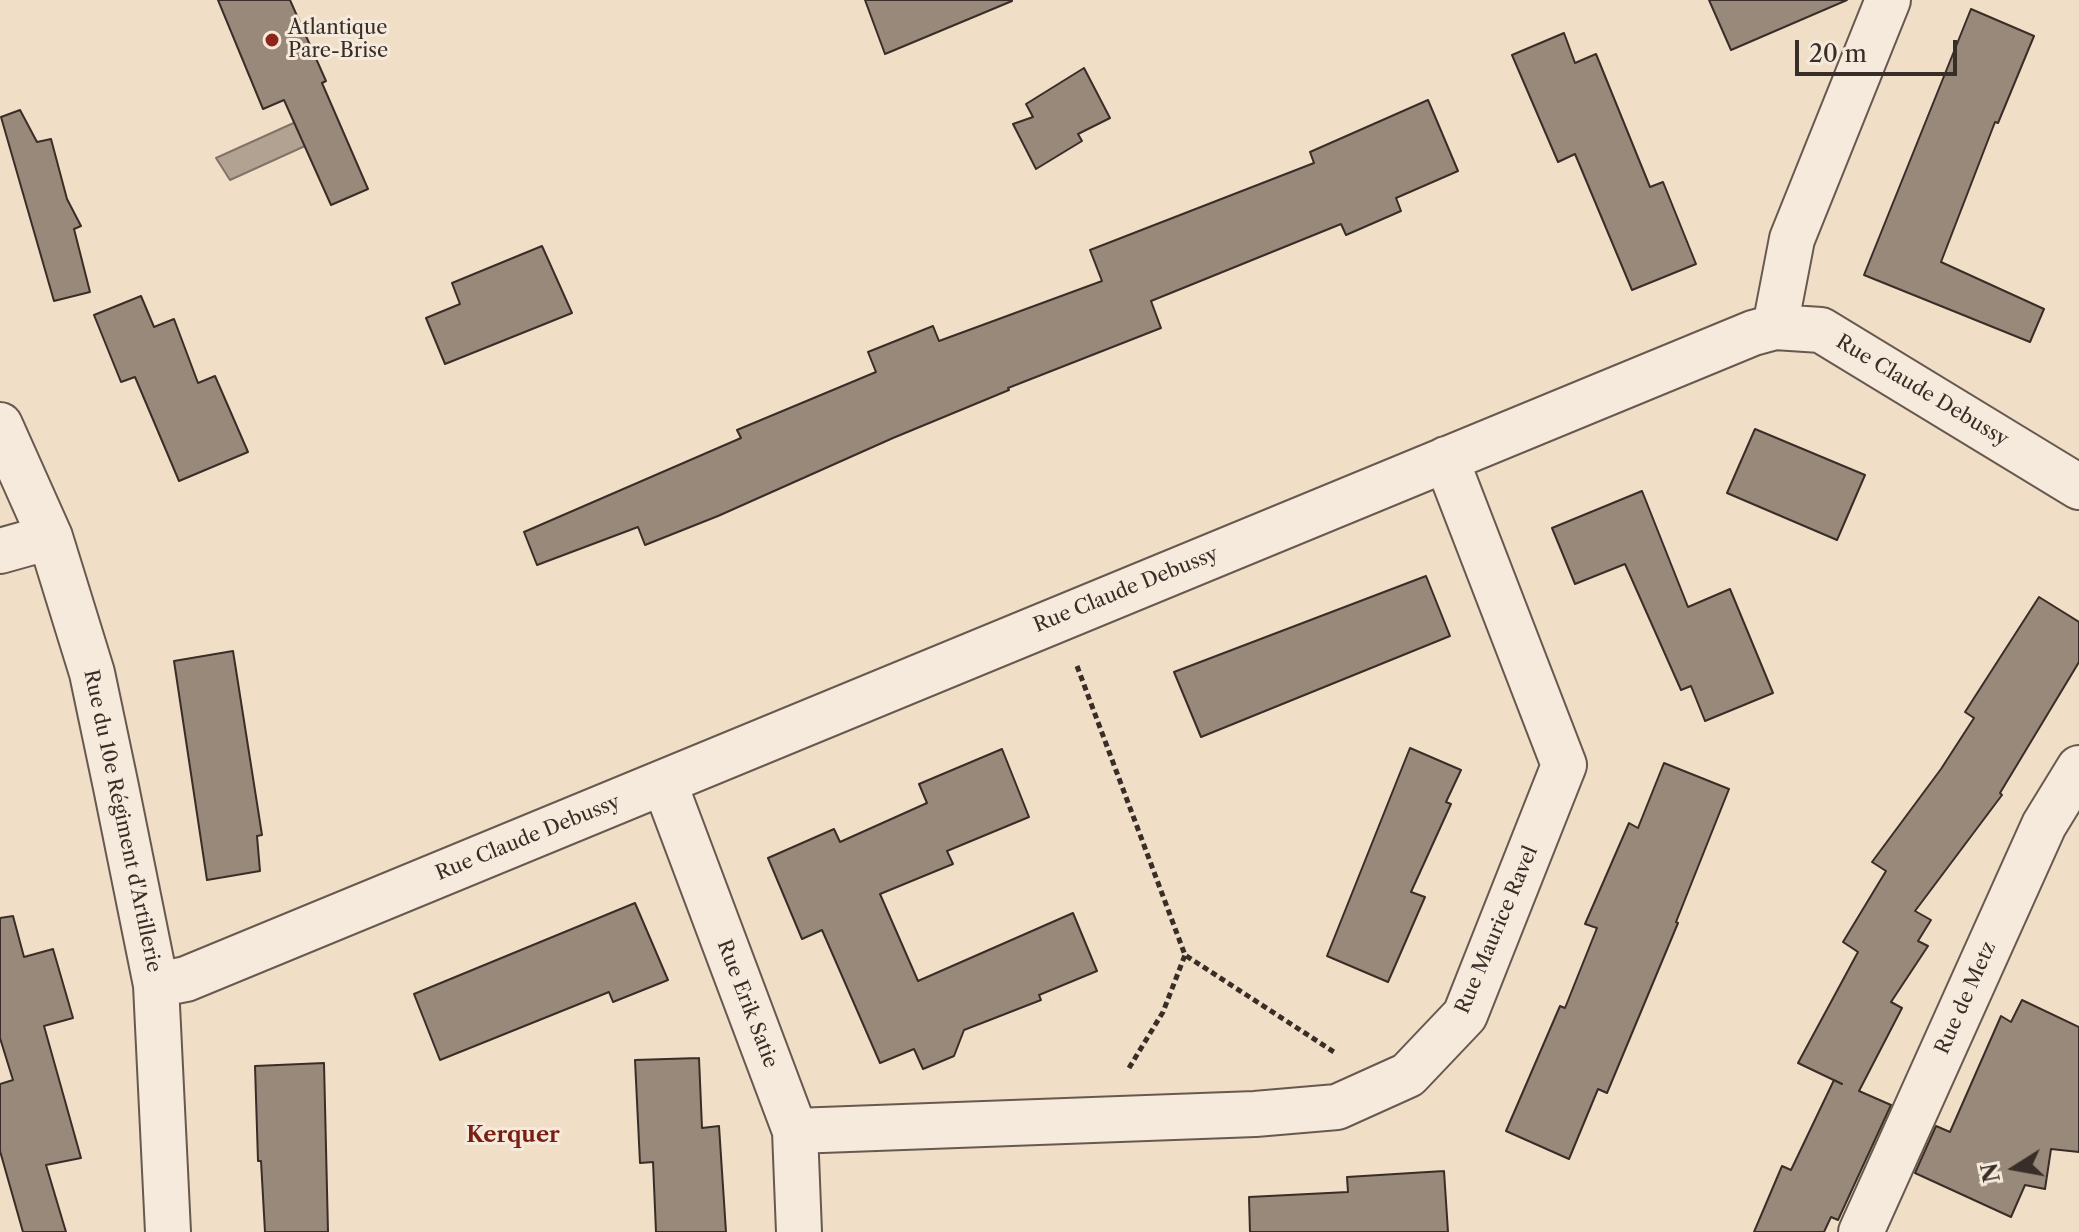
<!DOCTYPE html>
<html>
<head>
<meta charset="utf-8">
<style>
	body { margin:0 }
	#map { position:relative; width:2079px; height:1232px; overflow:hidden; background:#f0dec7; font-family:"Libre Caslon Text",serif }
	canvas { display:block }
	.north { position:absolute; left:1975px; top:1128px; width:80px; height:80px; -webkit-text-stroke:6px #f5eadb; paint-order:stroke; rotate:259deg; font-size:22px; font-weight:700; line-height:32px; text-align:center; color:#392d27 }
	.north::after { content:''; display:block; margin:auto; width:28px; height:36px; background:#392d27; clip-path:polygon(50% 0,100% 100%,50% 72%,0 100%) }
	.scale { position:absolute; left:1795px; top:40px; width:162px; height:36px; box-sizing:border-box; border:4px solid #392d27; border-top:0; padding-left:10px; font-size:24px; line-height:28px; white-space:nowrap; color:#392d27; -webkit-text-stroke:6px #f5eadb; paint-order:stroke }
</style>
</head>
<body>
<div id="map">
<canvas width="2079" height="1232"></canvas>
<div class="north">N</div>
<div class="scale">20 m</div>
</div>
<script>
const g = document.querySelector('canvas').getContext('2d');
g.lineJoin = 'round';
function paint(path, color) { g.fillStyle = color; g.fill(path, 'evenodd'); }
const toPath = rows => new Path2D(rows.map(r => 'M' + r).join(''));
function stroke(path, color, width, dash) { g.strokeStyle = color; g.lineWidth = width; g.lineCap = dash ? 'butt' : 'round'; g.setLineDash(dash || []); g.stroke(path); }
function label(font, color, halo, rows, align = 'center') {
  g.font = font + ' "Libre Caslon Text",serif'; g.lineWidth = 6; g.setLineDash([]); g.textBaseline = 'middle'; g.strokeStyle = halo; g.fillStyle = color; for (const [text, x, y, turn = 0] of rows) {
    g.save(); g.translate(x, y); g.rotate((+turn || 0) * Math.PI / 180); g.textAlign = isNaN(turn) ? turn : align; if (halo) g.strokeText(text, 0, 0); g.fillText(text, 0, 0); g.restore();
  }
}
const water = toPath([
	[298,121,305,146,230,180,216,158,298,121]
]);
const building = toPath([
	[218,0,290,0,326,81,322,83,368,189,331,205,284,100,263,109,218,0],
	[865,0,1012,0,1012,1,885,54,865,0],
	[1709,0,1847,0,1731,50,1709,0],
	[1971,9,2034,36,1998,123,1995,122,1941,262,2044,309,2030,342,1864,275,1971,9],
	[1564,33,1575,63,1596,54,1650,187,1663,182,1696,264,1632,290,1575,154,1558,162,1512,55,1564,33],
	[1084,68,1110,118,1078,134,1082,141,1036,169,1013,124,1033,117,1026,104,1084,68],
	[1428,100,1458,171,1396,198,1401,211,1346,235,1341,224,1151,301,1161,328,1008,388,1009,390,893,438,718,516,645,545,638,527,537,565,524,532,741,438,737,430,876,372,868,352,933,326,939,341,1102,281,1090,250,1314,163,1310,152,1428,100],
	[20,110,37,142,51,139,67,199,81,226,74,229,90,292,54,301,1,117,20,110],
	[542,246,572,313,445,364,426,318,460,304,452,283,542,246],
	[141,296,154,327,174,319,198,383,215,376,248,452,179,481,135,377,121,382,94,315,141,296],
	[1755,429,1865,475,1837,540,1727,493,1755,429],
	[1642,491,1688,607,1730,589,1773,693,1705,721,1691,686,1681,690,1625,564,1575,584,1552,528,1642,491],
	[1426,576,1450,636,1201,737,1174,672,1426,576],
	[2039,597,2079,622,2079,662,2000,793,2002,795,1915,911,1931,920,1918,941,1928,946,1891,1002,1902,1008,1859,1091,1891,1105,1838,1220,1831,1217,1824,1232,1754,1232,1782,1166,1791,1170,1834,1080,1842,1084,1798,1063,1858,952,1843,942,1886,871,1872,862,1941,769,1974,718,1965,712,2039,597],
	[233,651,262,835,257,836,260,871,207,880,174,661,233,651],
	[1410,748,1461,770,1446,802,1451,804,1411,892,1425,897,1388,982,1327,956,1410,748],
	[1002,749,1029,817,947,851,953,864,880,894,918,981,1073,913,1097,971,1039,995,1041,1000,964,1030,954,1056,923,1069,914,1049,880,1063,822,930,802,939,768,858,834,829,840,842,927,803,919,784,1002,749],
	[1664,763,1729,789,1676,922,1678,923,1607,1093,1598,1089,1569,1159,1506,1131,1560,1006,1565,1008,1597,928,1585,924,1629,823,1638,828,1664,763],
	[635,903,668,980,613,1002,609,992,440,1060,414,994,635,903],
	[13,916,24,957,53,949,73,1018,44,1026,81,1158,46,1165,66,1232,23,1232,0,1151,0,1084,13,1080,0,1038,0,918,13,916],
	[2022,1000,2079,1027,2079,1152,2051,1149,2045,1189,2025,1185,2011,1217,1915,1173,1936,1126,1950,1132,2001,1016,2011,1022,2022,1000],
	[699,1058,702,1128,719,1126,726,1232,656,1232,653,1162,640,1163,635,1060,699,1058],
	[324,1063,328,1232,265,1232,261,1161,258,1161,255,1066,324,1063],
	[1444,1171,1448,1232,1250,1232,1249,1197,1348,1192,1347,1177,1444,1171]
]);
const path = toPath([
	[1077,666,1185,955,1334,1052],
	[1129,1068,1163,1012,1185,955]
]);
const street = toPath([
	[1775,327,1792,239,1888,0],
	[0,425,50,537,92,673,116,787,156,985,168,1232],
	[0,551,50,537],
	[664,782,795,1131,799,1232],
	[156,985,186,979,1753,333,1775,327,1821,330,2079,487],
	[795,1131,1255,1114,1337,1107,1408,1075,1465,1015,1564,765,1446,459],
	[1861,1232,2044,825,2079,768]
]);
const markers = [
	[272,40,8,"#8f2418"]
];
const poiNames = [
	["Atlantique",288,28],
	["Pare-Brise",288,51]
];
const streetNames = [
	["Rue Claude Debussy",1922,391,31],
	["Rue Claude Debussy",1126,590,-22],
	["Rue du 10e Régiment d'Artillerie",122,821,78],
	["Rue Claude Debussy",528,838,-22],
	["Rue Maurice Ravel",1497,930,-67],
	["Rue de Metz",1966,998,-66],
	["Rue Erik Satie",747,1004,69]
];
const neighbourhoodNames = [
	["Kerquer",513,1136]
];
paint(water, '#b2a291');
stroke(water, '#827367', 2);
paint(building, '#98897a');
stroke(building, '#392d27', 2);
stroke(street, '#67594f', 48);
stroke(path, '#392d27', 5, [6, 4]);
stroke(street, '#f5eadb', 44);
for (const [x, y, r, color] of markers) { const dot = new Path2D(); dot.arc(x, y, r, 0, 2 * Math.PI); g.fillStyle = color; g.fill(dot); stroke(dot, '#f5eadb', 3); }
label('20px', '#392d27', '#f5eadb', poiNames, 'left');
label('20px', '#392d27', '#f5eadb', streetNames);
label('bold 22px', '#7a1f14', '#f5eadb', neighbourhoodNames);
</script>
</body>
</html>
